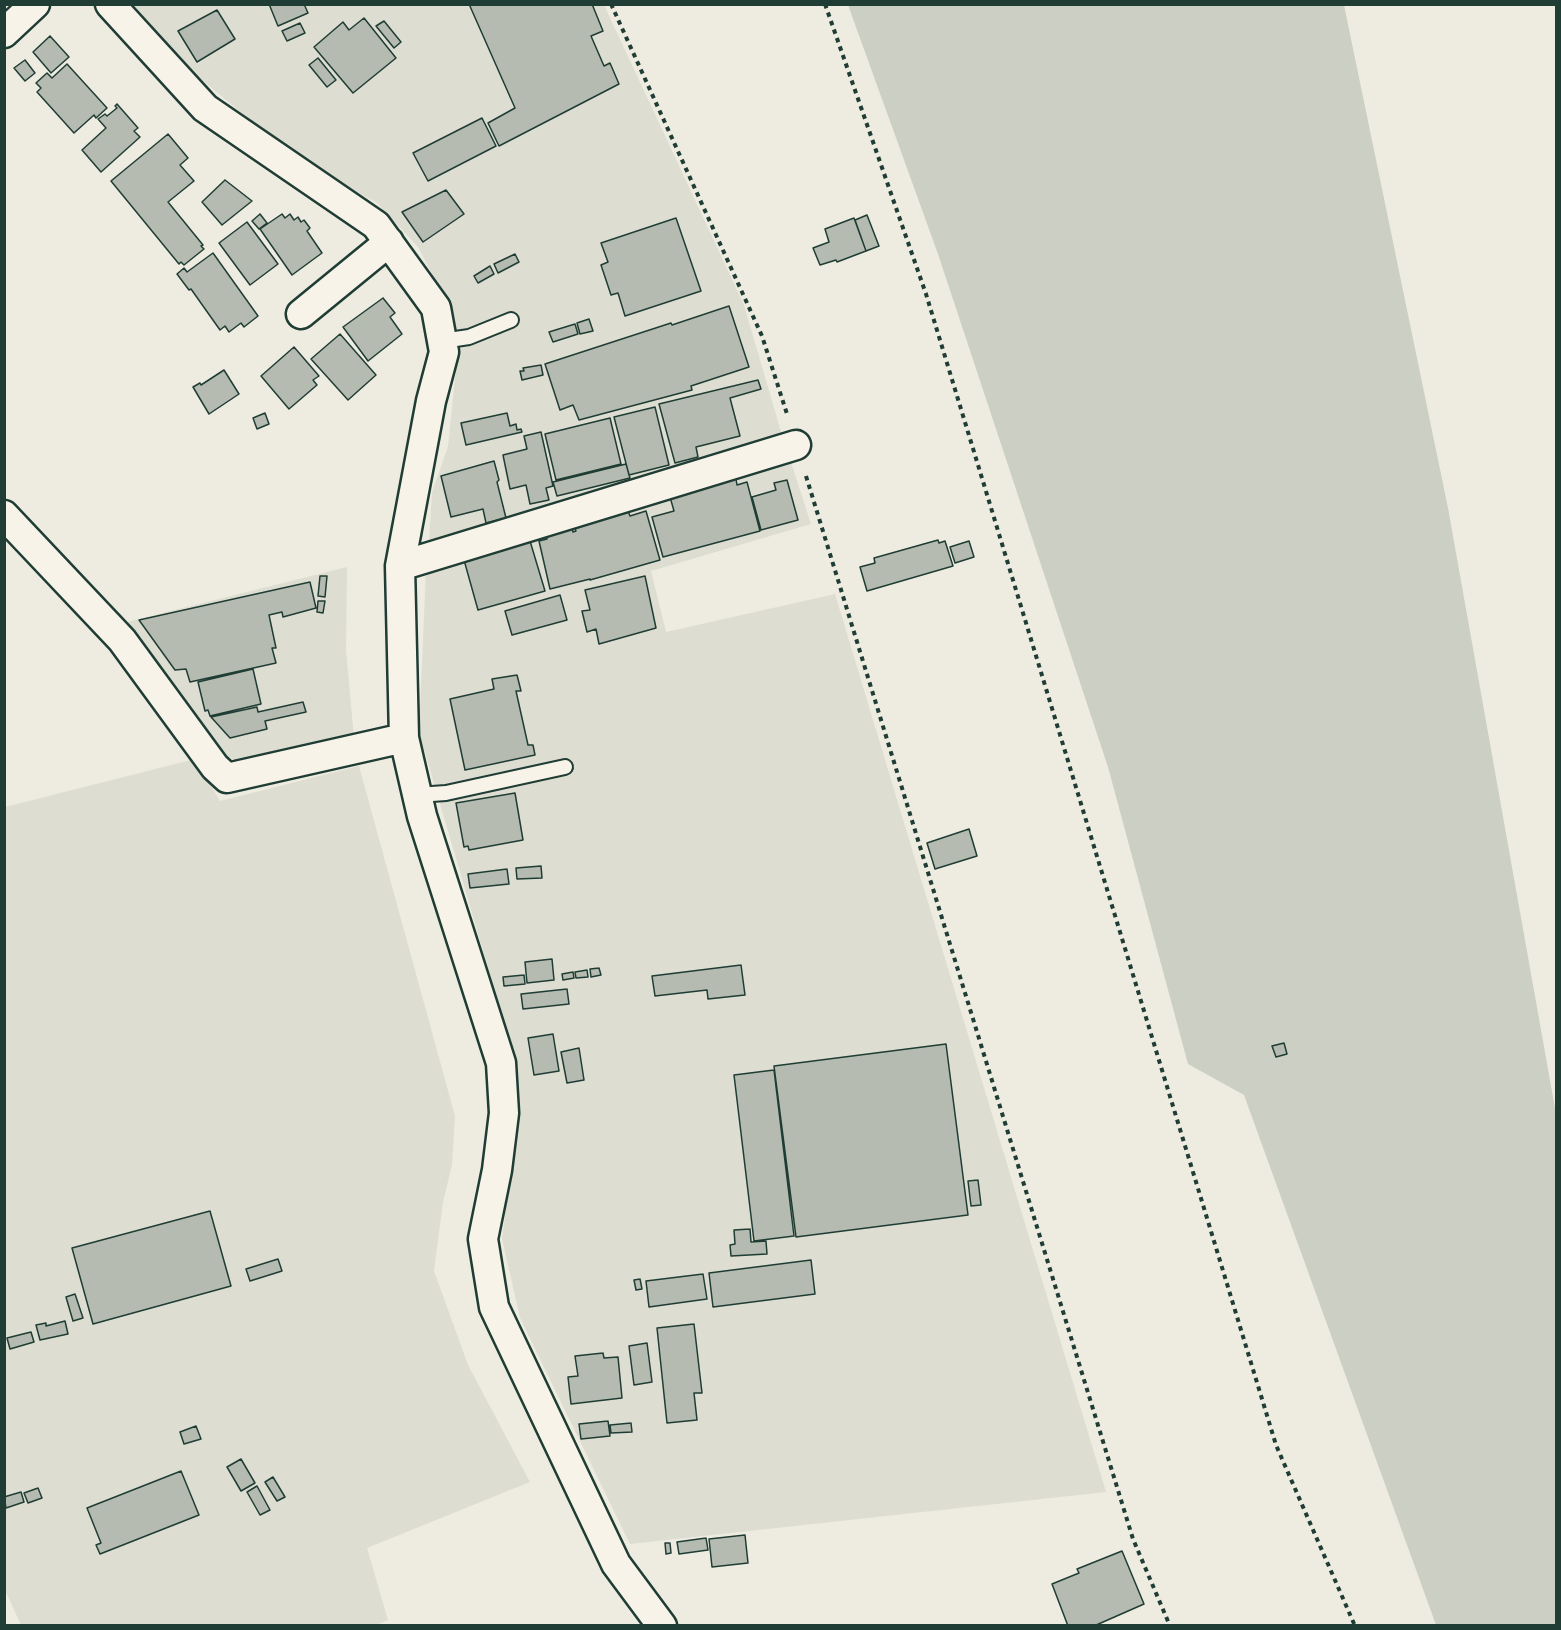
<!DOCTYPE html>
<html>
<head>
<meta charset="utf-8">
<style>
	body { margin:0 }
	#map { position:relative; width:1561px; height:1630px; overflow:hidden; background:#eeece1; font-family:"Architects Daughter",sans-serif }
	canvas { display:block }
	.frame { position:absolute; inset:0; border:6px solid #1f3d34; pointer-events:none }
</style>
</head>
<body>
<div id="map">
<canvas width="1561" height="1630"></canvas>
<div class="frame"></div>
</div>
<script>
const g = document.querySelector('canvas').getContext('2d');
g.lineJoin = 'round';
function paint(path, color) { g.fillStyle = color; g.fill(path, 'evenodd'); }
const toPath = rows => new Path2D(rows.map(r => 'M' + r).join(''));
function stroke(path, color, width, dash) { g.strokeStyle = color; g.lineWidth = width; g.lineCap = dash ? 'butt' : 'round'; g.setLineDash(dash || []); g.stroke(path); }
const built = toPath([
	[134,5,604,5,744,305,784,442,429,541,432,492,448,447,457,359,453,314,418,247,376,202,303,164,161,46],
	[790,459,811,524,651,571,666,632,835,594,1106,1492,630,1544,520,1318,502,1239,517,1121,510,1043,419,732,426,570],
	[347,567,346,650,354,738,244,764,213,750,119,624],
	[195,759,220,801,359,766,455,1116,452,1165,443,1202,434,1271,468,1365,530,1482,367,1548,388,1620,376,1625,21,1625,5,1590,5,807]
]);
const green = toPath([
	[848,5,1344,5,1448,508,1556,1114,1556,1625,1436,1625,1244,1095,1188,1064,1108,767,938,254]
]);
const building = toPath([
	[269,4,304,4,308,13,278,26,269,4],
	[469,4,592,4,603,31,591,36,604,66,610,63,619,84,499,146,488,123,515,108,469,4],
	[217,10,235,39,197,62,178,31,217,10],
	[364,18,396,58,353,93,314,47,343,22,349,30,364,18],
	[384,21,401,42,394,48,376,26,384,21],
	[300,23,305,33,287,41,282,31,300,23],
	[50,36,69,57,51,73,33,52,50,36],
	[318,58,336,80,327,87,309,65,318,58],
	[25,60,35,73,25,81,14,68,25,60],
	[67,64,107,108,96,118,94,115,74,133,37,92,41,88,36,83,47,73,52,78,67,64],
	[117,104,138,128,134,131,140,137,101,172,82,150,106,128,98,119,105,114,107,116,117,108,115,106,117,104],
	[482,118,496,146,428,181,413,153,482,118],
	[168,134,188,158,180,165,194,181,168,202,203,245,201,246,204,249,184,265,181,262,179,264,111,181,168,134],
	[225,180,252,201,222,225,202,202,225,180],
	[446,190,464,214,423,242,402,212,446,190],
	[260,214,267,223,259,229,252,221,260,214],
	[282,214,285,218,290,214,294,220,298,217,301,222,304,220,310,228,307,231,322,253,292,275,260,229,282,214],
	[867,215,879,246,866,251,855,220,867,215],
	[676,218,701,291,625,316,618,293,611,295,601,265,608,262,601,243,676,218],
	[854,218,866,251,837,262,836,260,820,265,813,248,829,242,825,229,854,218],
	[247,222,278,264,250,285,219,243,247,222],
	[213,253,258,316,244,327,241,323,229,332,225,326,220,330,191,289,189,290,177,274,184,268,187,272,213,253],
	[515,254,519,262,498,273,494,264,515,254],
	[490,266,494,274,478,283,474,276,490,266],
	[383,298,395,313,390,317,402,334,368,361,343,327,383,298],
	[729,306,749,367,691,386,692,390,579,420,573,405,560,410,545,364,671,323,672,325,729,306],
	[589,319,593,331,580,334,577,323,589,319],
	[575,324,578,334,553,342,549,332,575,324],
	[340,334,376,375,348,400,311,359,340,334],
	[294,347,319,376,313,380,317,385,289,409,261,376,294,347],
	[541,365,543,375,522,380,520,371,524,371,523,368,541,365],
	[224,370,239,394,209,414,193,387,200,383,201,385,224,370],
	[758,380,761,389,730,398,740,436,696,447,698,457,675,463,659,404,758,380],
	[655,407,669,465,629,475,614,417,655,407],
	[265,413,269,424,257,429,253,418,265,413],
	[507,413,510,426,516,424,517,430,521,429,522,432,466,445,461,423,507,413],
	[610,418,621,464,556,480,545,434,610,418],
	[541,432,553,486,546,488,549,500,530,504,526,485,510,489,503,455,527,449,524,436,541,432],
	[494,461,499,480,497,482,506,518,486,523,483,509,451,517,441,476,494,461],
	[626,464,630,478,557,496,553,482,626,464],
	[736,479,737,485,747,482,760,531,663,557,652,517,674,511,670,497,736,479],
	[787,480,798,520,761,530,752,497,776,490,774,483,787,480],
	[628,511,630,516,646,511,660,560,590,580,590,579,550,589,539,541,547,539,546,535,572,528,573,532,576,531,574,526,628,511],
	[938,540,939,543,945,541,953,566,867,591,860,567,875,563,874,558,938,540],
	[530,541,545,591,478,610,464,560,530,541],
	[969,541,974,557,955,563,950,547,969,541],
	[320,576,327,576,325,597,318,596,320,576],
	[645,576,656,628,599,644,596,629,587,632,582,611,590,610,585,590,645,576],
	[310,582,316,608,283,617,282,612,269,615,276,648,272,648,276,663,190,682,186,669,175,670,139,620,310,582],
	[560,595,567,620,512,635,505,611,560,595],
	[318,601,325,601,323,613,317,612,318,601],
	[253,669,261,704,210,716,208,710,205,711,198,682,253,669],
	[517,675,521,691,516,691,528,745,533,745,535,755,465,770,450,699,494,689,492,679,517,675],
	[303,702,306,712,265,721,267,729,230,738,211,717,257,707,258,712,303,702],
	[515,793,523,840,469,850,468,846,464,847,456,803,515,793],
	[969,829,977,856,935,869,927,843,969,829],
	[541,866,542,878,517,879,516,868,541,866],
	[507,869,509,884,470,888,468,874,507,869],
	[552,959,554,980,527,983,525,962,552,959],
	[741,965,745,995,708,999,707,990,655,996,652,976,741,965],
	[599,968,601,975,591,977,590,969,599,968],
	[587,970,588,977,576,978,575,972,587,970],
	[573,972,574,978,563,980,562,974,573,972],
	[524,975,525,984,504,986,503,977,524,975],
	[567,989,569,1004,523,1009,521,994,567,989],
	[553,1034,559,1071,534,1075,528,1038,553,1034],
	[1284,1043,1287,1054,1276,1057,1272,1046,1284,1043],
	[946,1044,968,1215,796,1237,774,1066,946,1044],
	[579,1048,584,1080,567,1083,561,1052,579,1048],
	[774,1070,794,1236,754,1241,734,1075,774,1070],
	[978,1180,981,1205,971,1206,968,1181,978,1180],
	[210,1211,231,1286,93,1324,72,1248,210,1211],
	[750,1229,751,1242,766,1241,767,1254,731,1256,730,1245,735,1244,734,1230,750,1229],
	[278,1259,282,1271,250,1281,246,1269,278,1259],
	[811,1260,815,1294,713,1307,709,1273,811,1260],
	[703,1274,707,1299,649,1307,646,1281,703,1274],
	[640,1279,642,1289,636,1290,634,1280,640,1279],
	[75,1294,83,1318,73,1321,66,1297,75,1294],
	[65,1321,68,1334,40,1340,36,1325,46,1323,46,1326,65,1321],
	[694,1324,702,1393,694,1393,697,1420,667,1423,657,1328,694,1324],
	[31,1332,34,1342,10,1349,7,1338,31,1332],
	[647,1343,652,1382,634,1385,629,1346,647,1343],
	[603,1353,604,1358,618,1357,622,1398,571,1404,568,1377,578,1376,575,1356,603,1353],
	[608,1421,610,1436,581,1439,579,1424,608,1421],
	[631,1423,632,1432,611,1433,610,1425,631,1423],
	[196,1426,201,1439,184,1444,180,1432,196,1426],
	[241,1459,255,1483,241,1491,227,1467,241,1459],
	[181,1471,199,1515,100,1554,96,1545,101,1543,87,1508,181,1471],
	[273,1477,285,1497,277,1501,265,1482,273,1477],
	[257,1486,270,1510,260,1515,247,1492,257,1486],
	[38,1488,42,1498,28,1503,24,1493,38,1488],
	[21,1492,24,1502,6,1508,4,1497,21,1492],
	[745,1535,748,1563,712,1567,709,1539,745,1535],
	[706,1538,708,1550,679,1554,677,1542,706,1538],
	[665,1543,670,1543,671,1553,666,1554,665,1543],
	[1122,1551,1144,1604,1094,1626,1068,1626,1052,1584,1079,1573,1077,1569,1122,1551]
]);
const path = toPath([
	[611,4,762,336,787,414],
	[825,4,926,294,1276,1445,1355,1626],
	[806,476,1133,1539,1170,1626]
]);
const service = toPath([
	[442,341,469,337,511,320],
	[417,795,446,793,565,767]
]);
const minor = toPath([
	[110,4,205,108,376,225,436,308,444,352,431,401,400,566,404,738,422,816,501,1063,504,1113,497,1170,483,1239,494,1307,616,1564,662,1626],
	[4,33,35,4],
	[301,314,389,242],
	[4,515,122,640,215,767,227,778,404,738],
	[400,566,796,445]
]);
paint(built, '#ddddd2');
paint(green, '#cccfc4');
paint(building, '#b5bbb0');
stroke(building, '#1f3d34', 1.5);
stroke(service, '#1f3d34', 18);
stroke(minor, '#1f3d34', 33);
stroke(path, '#1f3d34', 4, [4.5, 4.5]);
stroke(service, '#f7f3e8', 14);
stroke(minor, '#f7f3e8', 28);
</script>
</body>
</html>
